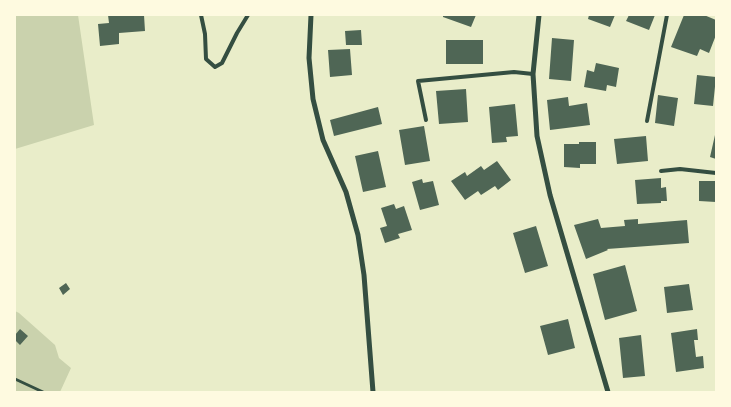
<!DOCTYPE html>
<html>
<head>
<meta charset="utf-8">
<style>
	body { margin:0 }
	#map { position:relative; width:731px; height:407px; overflow:hidden; background:#e9edc9; font-family:"Golos Text",sans-serif }
	canvas { display:block }
	.frame { position:absolute; inset:0; border:16px solid #fefae0; pointer-events:none }
</style>
</head>
<body>
<div id="map">
<canvas width="731" height="407"></canvas>
<div class="frame"></div>
</div>
<script>
const g = document.querySelector('canvas').getContext('2d');
g.lineJoin = 'round';
function paint(path, color) { g.fillStyle = color; g.fill(path, 'evenodd'); }
const toPath = rows => new Path2D(rows.map(r => 'M' + r).join(''));
function stroke(path, color, width, dash) { g.strokeStyle = color; g.lineWidth = width; g.lineCap = dash ? 'butt' : 'round'; g.setLineDash(dash || []); g.stroke(path); }
const green = toPath([
	[15,15,78,15,94,125,15,149],
	[15,311,19,313,55,345,59,358,71,368,60,392,15,392]
]);
const building = toPath([
	[108,15,144,15,145,31,119,33,119,44,100,46,98,24,109,23],
	[443,15,476,15,471,27,443,17],
	[589,15,615,15,610,27,588,19],
	[629,15,655,15,649,30,626,21],
	[684,15,704,15,716,20,716,35,709,53,700,49,697,56,671,47],
	[361,30,362,45,346,45,345,31],
	[552,38,574,40,571,81,549,79],
	[446,40,483,40,483,64,446,64],
	[350,49,352,75,330,77,328,50],
	[596,63,619,68,616,87,607,85,606,91,584,87,587,70,594,72],
	[697,75,716,77,713,106,694,104],
	[466,89,468,122,439,124,436,91],
	[658,95,678,98,674,126,655,123],
	[568,97,569,106,587,103,590,125,550,130,547,100],
	[515,104,518,136,506,137,507,142,492,143,489,107],
	[378,107,382,124,334,136,330,120],
	[424,126,430,161,405,165,399,130],
	[715,135,716,135,716,159,710,157],
	[646,136,648,161,617,164,614,139],
	[579,142,596,142,596,164,580,164,580,168,564,167,564,144,579,144],
	[378,151,386,187,363,192,355,156],
	[497,161,511,180,498,190,495,186,481,195,478,191,465,200,451,181,465,172,467,176,481,166,484,170],
	[661,178,661,188,666,187,667,201,661,201,661,203,637,204,635,180],
	[422,179,423,183,433,181,439,205,420,210,412,182],
	[699,181,716,181,716,202,699,201],
	[394,204,396,209,404,206,412,230,398,234,400,238,385,243,380,228,387,226,381,208],
	[598,219,601,228,625,226,624,220,638,219,638,224,687,220,689,243,607,249,608,250,586,259,574,225],
	[536,226,548,266,525,273,513,233],
	[625,265,637,311,605,320,593,274],
	[66,283,70,289,63,295,59,288],
	[689,284,693,310,667,313,664,287],
	[568,319,575,348,548,355,540,326],
	[20,329,28,336,20,345,15,340,15,335],
	[697,329,698,340,694,340,696,357,703,356,704,368,676,372,671,333],
	[641,335,645,376,623,378,619,338]
]);
const path = toPath([
	[15,379,43,392]
]);
const service = toPath([
	[201,15,205,34,206,59,215,67,222,63,237,33,248,15],
	[426,120,418,81,514,72,533,74],
	[647,121,667,15],
	[661,171,680,169,716,173]
]);
const minor = toPath([
	[311,15,309,58,313,99,323,140,346,192,358,235,364,275,373,392],
	[539,15,533,74,537,136,550,195,608,392]
]);
paint(green, '#cad2ad');
paint(building, '#4f6655');
stroke(path, '#344e41', 3);
stroke(service, '#344e41', 4);
stroke(minor, '#344e41', 5);
</script>
</body>
</html>
